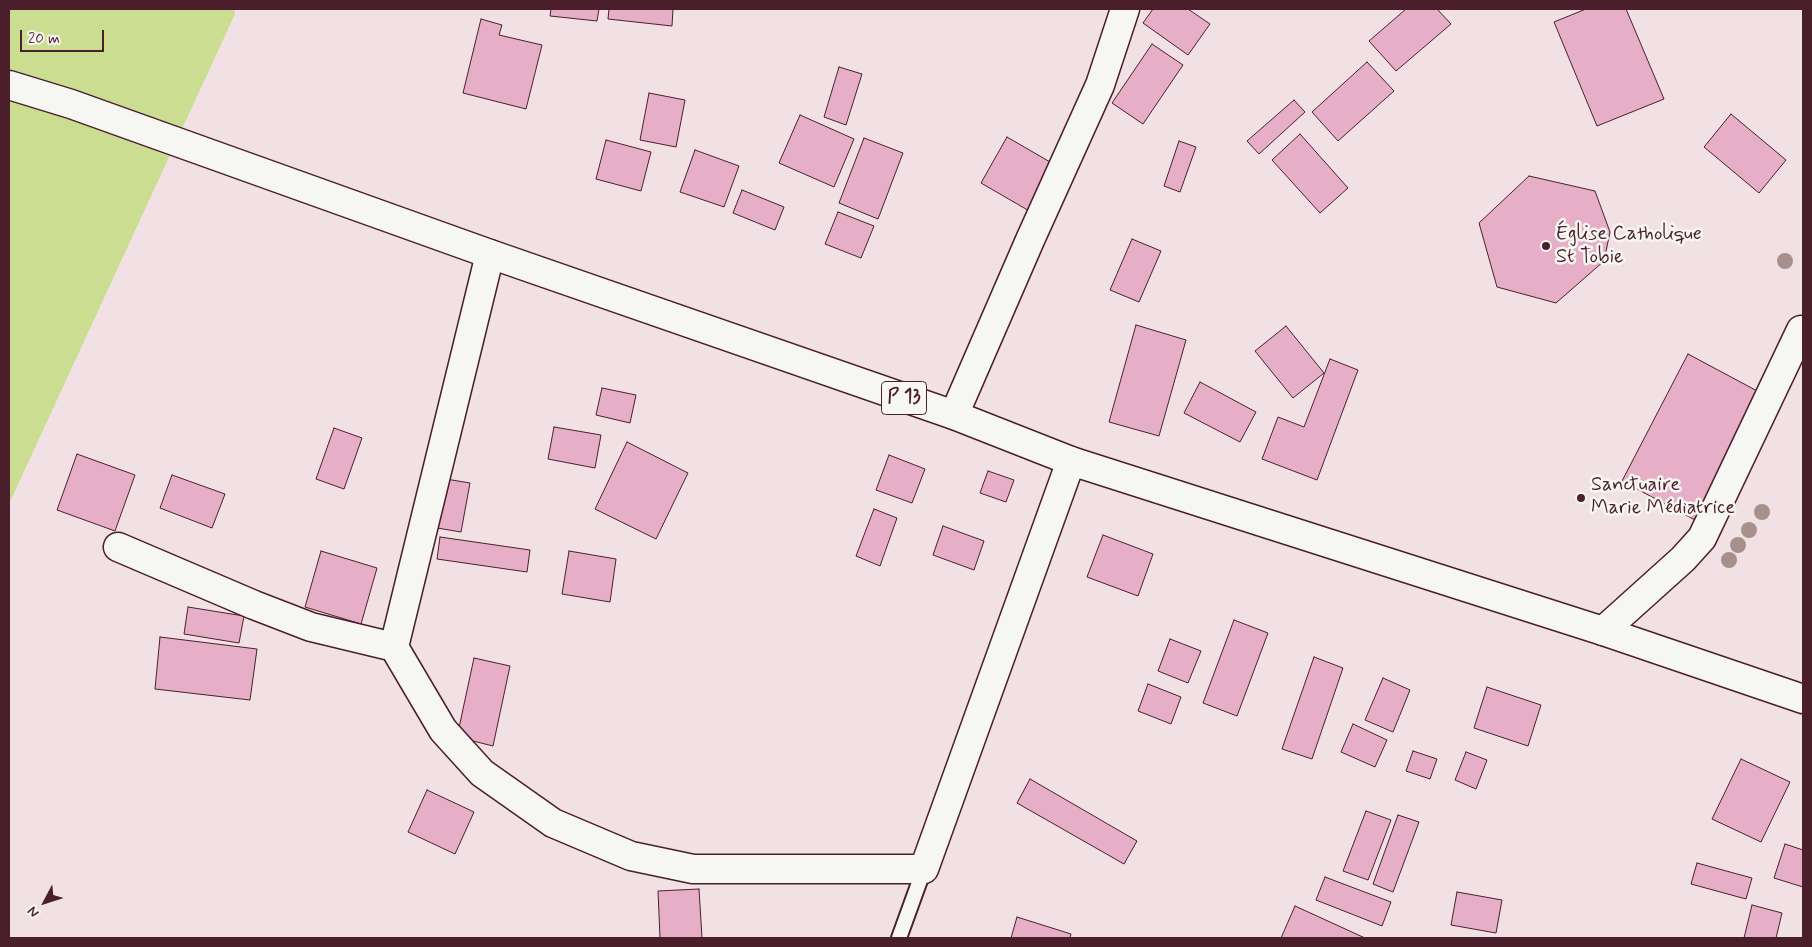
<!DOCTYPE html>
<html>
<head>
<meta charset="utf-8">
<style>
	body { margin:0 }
	#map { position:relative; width:1812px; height:947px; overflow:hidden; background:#f1e1e5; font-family:Mynerve,sans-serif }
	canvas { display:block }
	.frame { position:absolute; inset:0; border:10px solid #4a1f2b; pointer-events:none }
	.north { position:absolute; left:20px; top:877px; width:50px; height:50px; -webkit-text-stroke:4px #f6f6f2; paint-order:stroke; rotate:230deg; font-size:14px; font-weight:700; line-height:20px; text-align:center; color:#4a1f2b }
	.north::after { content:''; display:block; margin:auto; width:18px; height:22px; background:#4a1f2b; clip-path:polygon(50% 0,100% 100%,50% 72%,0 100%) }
	.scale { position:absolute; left:20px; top:30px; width:84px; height:22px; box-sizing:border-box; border:2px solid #4a1f2b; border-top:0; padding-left:6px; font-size:15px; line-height:18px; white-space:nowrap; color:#4a1f2b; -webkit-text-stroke:4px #f6f6f2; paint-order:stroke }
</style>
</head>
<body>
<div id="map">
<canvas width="1812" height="947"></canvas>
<div class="frame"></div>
<div class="north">N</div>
<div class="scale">20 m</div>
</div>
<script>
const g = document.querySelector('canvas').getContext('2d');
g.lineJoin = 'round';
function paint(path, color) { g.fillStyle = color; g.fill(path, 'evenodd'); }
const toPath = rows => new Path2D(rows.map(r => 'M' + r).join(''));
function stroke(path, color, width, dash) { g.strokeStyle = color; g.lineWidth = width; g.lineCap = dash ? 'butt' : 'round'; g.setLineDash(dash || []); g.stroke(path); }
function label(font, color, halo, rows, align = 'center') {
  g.font = font + ' Mynerve,sans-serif'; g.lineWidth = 5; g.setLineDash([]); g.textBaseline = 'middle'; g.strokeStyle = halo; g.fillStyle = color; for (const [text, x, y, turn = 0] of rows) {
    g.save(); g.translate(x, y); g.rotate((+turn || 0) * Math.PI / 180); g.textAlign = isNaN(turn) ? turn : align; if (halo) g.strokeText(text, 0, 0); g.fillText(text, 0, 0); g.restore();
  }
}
const green = toPath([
	[9,9,234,9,235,14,9,504]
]);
const building = toPath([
	[551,9,599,9,597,21,550,16,551,9],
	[609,9,673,9,672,26,608,19,609,9],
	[1153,9,1188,9,1210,24,1188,55,1143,23,1153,9],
	[1406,9,1437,9,1451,24,1396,71,1369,41,1406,9],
	[1586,9,1626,9,1664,99,1597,126,1554,22,1586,9],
	[481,19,502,25,499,35,542,45,526,109,463,93,481,19],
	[1152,44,1183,65,1143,124,1112,103,1152,44],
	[1367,62,1394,91,1338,141,1312,112,1367,62],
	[839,67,862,74,846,125,824,117,839,67],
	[649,93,685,100,676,147,640,140,649,93],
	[1294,100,1305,112,1259,154,1247,141,1294,100],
	[1731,114,1786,160,1759,193,1704,147,1731,114],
	[800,115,854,139,834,187,779,163,800,115],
	[1300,134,1348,188,1320,213,1272,160,1300,134],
	[1007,137,1057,166,1031,212,981,183,1007,137],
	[864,138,903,153,878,219,839,203,864,138],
	[606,140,651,152,641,191,596,179,606,140],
	[1179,141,1196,147,1180,192,1164,186,1179,141],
	[695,150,739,166,724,207,680,192,695,150],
	[1529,176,1595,191,1610,232,1604,261,1556,303,1497,287,1479,223,1529,176],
	[742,190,784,207,775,230,733,213,742,190],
	[838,212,874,226,861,258,825,244,838,212],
	[1132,239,1161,251,1139,302,1110,290,1132,239],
	[1136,325,1186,340,1159,436,1109,422,1136,325],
	[1286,326,1324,373,1293,398,1255,351,1286,326],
	[1688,354,1761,393,1695,520,1622,481,1688,354],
	[1330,359,1358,370,1317,480,1262,459,1278,417,1304,427,1330,359],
	[1200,382,1256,412,1240,442,1184,413,1200,382],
	[602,388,636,395,630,423,596,415,602,388],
	[554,427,601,435,595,468,548,459,554,427],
	[334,428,362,438,344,489,316,479,334,428],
	[627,442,688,473,656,539,595,509,627,442],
	[77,454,135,475,115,531,57,510,77,454],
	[889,455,925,469,912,503,876,490,889,455],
	[988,471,1014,480,1006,502,980,493,988,471],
	[172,475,225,494,212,528,160,508,172,475],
	[446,479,470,483,461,532,437,528,446,479],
	[874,509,897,518,880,566,856,556,874,509],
	[943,526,984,541,974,570,933,555,943,526],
	[1103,535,1153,554,1138,596,1087,577,1103,535],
	[440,537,530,550,527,572,437,559,440,537],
	[321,551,377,568,361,624,305,607,321,551],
	[569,551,616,559,610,602,562,594,569,551],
	[188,607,244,616,239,643,184,634,188,607],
	[1234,620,1268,633,1237,716,1203,703,1234,620],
	[160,637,257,649,250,700,155,689,160,637],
	[1170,639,1201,651,1188,683,1158,671,1170,639],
	[1314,657,1343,668,1312,759,1282,749,1314,657],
	[474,658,510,666,493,746,457,737,474,658],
	[1383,678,1410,690,1393,732,1365,720,1383,678],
	[1148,684,1181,697,1171,724,1138,711,1148,684],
	[1487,687,1541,705,1528,746,1474,728,1487,687],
	[1353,724,1387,740,1375,767,1341,752,1353,724],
	[1413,751,1437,759,1430,779,1406,771,1413,751],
	[1466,752,1487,760,1476,789,1455,780,1466,752],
	[1741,759,1790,782,1761,842,1712,819,1741,759],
	[1030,779,1137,841,1124,864,1017,803,1030,779],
	[427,790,474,812,455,854,408,832,427,790],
	[1366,811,1391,820,1368,880,1343,871,1366,811],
	[1398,815,1419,822,1393,892,1373,884,1398,815],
	[1785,844,1803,850,1803,887,1774,878,1785,844],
	[1697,863,1752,878,1746,899,1691,884,1697,863],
	[1325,877,1391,902,1382,926,1316,900,1325,877],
	[699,889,702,938,660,938,658,891,699,889],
	[1457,892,1502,900,1496,933,1451,925,1457,892],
	[1752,905,1782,913,1776,938,1744,938,1752,905],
	[1295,906,1365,938,1281,938,1295,906],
	[1017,917,1071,934,1070,938,1011,938,1017,917]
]);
const lane = toPath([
	[899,938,924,869]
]);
const street = toPath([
	[490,254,394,647,443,730,482,773,553,823,631,856,693,869,924,869,1071,461],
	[954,415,1030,240,1100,85,1125,9],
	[118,547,254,605,311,627,394,647],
	[1603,631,1683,559,1702,538,1801,330]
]);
const primary = toPath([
	[9,85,71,104,490,254,954,415,1071,461,1603,631,1803,699]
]);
const trees = [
	[1785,261],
	[1762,512],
	[1749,530],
	[1738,545],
	[1729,560]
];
const markers = [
	[1546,246,5,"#4a1f2b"],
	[1581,498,5,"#4a1f2b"]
];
const shields = [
	[904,398,45]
];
const shieldNames = [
	["P 13",904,398]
];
const poiNames = [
	["Église Catholique",1556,235],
	["St Tobie",1556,258],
	["Sanctuaire",1591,486],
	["Marie Médiatrice",1591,509]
];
paint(green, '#cbdd91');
paint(building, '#e6afc7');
stroke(building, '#4a1f2b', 1);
stroke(lane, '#4a1f2b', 18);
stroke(street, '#4a1f2b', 31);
stroke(primary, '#4a1f2b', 31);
stroke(lane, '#f6f6f2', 14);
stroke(street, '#f6f6f2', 28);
stroke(primary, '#f6f6f2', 28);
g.fillStyle = '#a7908c';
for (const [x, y] of trees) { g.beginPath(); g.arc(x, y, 8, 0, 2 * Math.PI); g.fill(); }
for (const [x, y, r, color] of markers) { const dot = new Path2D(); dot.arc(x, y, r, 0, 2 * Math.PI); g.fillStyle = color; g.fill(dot); stroke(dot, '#f6f6f2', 2); }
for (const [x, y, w] of shields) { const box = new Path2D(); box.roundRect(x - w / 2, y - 16.5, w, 33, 4); g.fillStyle = '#f6f6f2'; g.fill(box); stroke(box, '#4a1f2b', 1); }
label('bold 19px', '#4a1f2b', null, shieldNames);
label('20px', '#4a1f2b', '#f6f6f2', poiNames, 'left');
</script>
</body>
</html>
